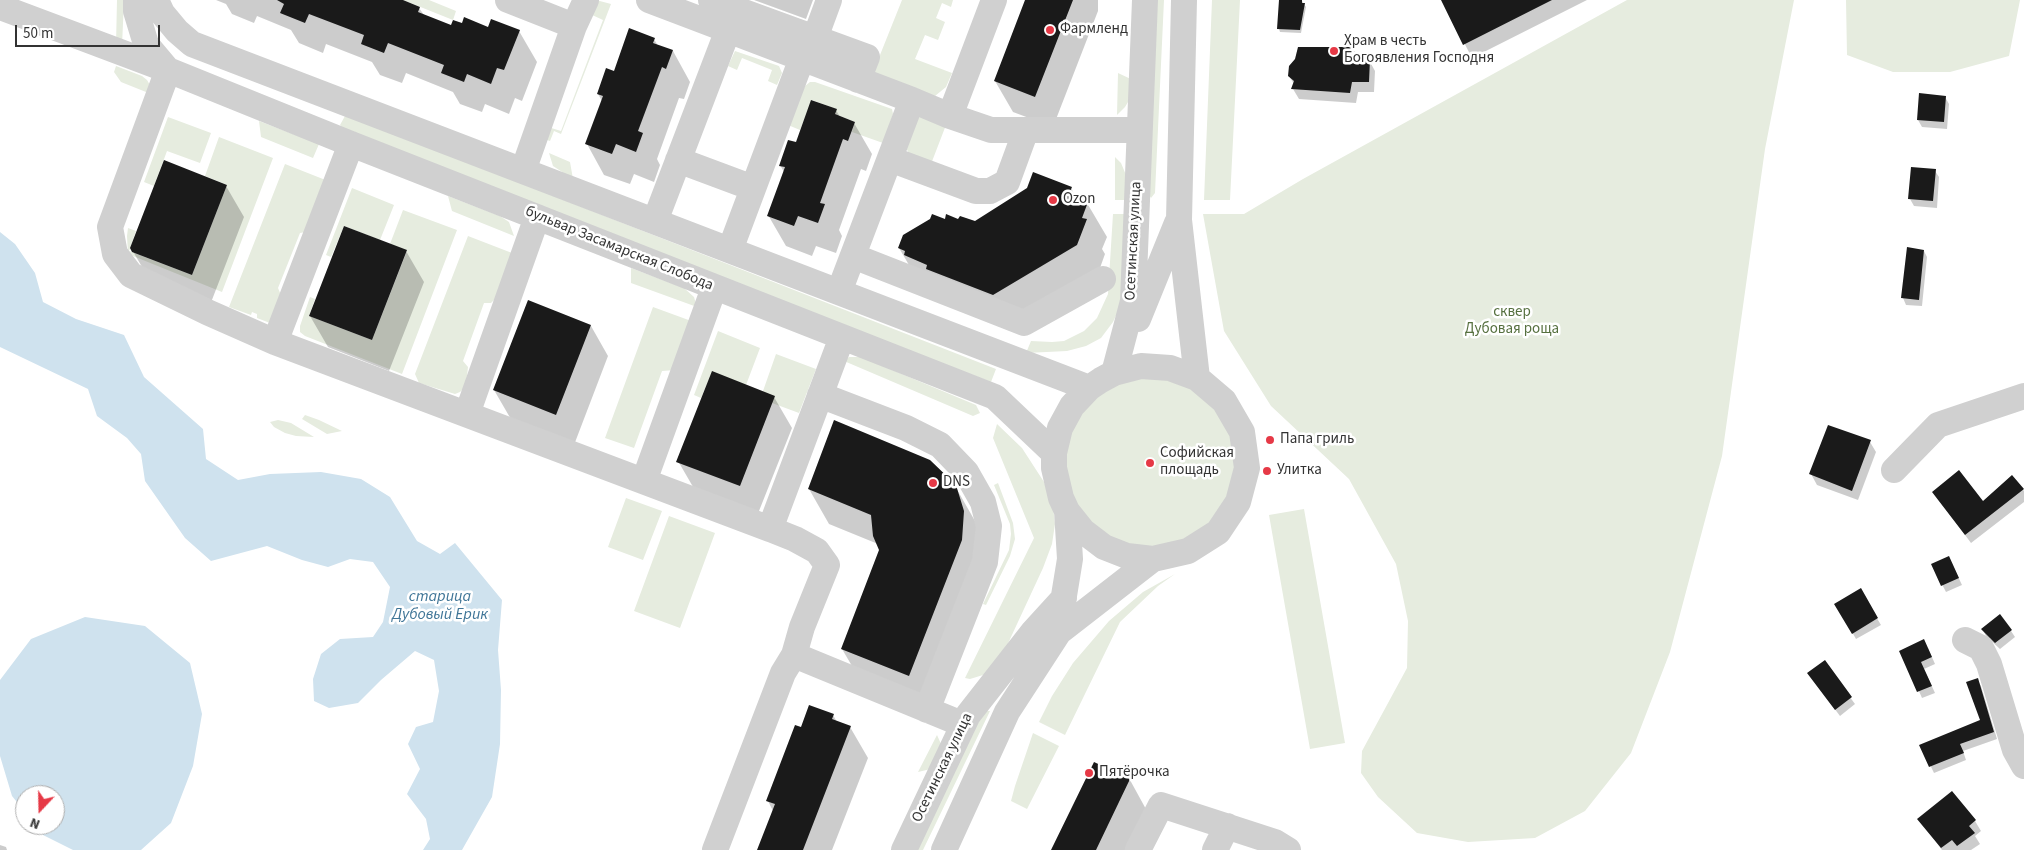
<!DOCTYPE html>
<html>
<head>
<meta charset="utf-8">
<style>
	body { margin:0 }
	#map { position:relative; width:2024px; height:850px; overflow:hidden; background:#fff; font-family:"Source Sans 3",sans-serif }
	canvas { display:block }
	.north { position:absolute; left:15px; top:785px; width:50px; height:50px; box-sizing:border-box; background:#fff; border:1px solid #adadad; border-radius:50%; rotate:201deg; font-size:14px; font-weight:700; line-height:20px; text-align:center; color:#333 }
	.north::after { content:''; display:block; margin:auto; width:18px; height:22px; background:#e63946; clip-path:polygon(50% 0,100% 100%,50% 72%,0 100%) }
	.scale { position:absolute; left:15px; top:25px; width:145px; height:22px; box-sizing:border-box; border:2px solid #333; border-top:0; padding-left:6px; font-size:15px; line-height:18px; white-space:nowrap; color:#333; -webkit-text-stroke:4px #fff; paint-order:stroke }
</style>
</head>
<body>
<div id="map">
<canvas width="2024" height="850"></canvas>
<div class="north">N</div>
<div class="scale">50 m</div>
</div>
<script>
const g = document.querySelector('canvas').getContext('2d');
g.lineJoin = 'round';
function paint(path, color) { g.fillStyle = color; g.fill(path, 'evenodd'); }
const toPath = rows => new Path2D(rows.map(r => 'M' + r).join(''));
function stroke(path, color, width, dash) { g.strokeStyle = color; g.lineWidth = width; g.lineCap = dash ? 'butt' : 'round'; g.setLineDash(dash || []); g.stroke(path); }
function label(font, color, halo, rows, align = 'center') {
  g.font = font + ' "Source Sans 3",sans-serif'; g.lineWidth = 5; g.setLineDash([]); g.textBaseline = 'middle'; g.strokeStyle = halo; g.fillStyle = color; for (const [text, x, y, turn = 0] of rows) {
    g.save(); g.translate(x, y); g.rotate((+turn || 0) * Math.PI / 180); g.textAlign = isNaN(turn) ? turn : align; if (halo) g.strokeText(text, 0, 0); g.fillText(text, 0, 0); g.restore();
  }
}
const green = toPath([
	[117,0,124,0,122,46,116,45],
	[403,0,429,0,456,11,453,20],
	[596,0,611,4,561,134,554,131,550,141,547,140,548,127,561,131,603,20,590,14],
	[902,0,953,0,951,7,942,3,936,18,945,22,938,40,925,35,915,59,952,73,946,87,935,96,872,75],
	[1157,0,1164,0,1155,193,1151,198,1148,193],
	[1212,0,1240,0,1230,200,1204,200],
	[1627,0,1794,0,1765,149,1722,456,1670,652,1631,753,1585,811,1535,838,1468,842,1417,833,1378,797,1361,773,1362,751,1407,668,1408,621,1396,564,1349,479,1271,406,1224,331,1203,214,1244,214,1303,179],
	[1846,0,2020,0,2009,56,1950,72,1893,72,1847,55],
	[735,51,779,66,782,73,777,85,768,81,772,70,742,58,737,70,728,66],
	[116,66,142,76,147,80,150,85,151,94,121,82,114,72],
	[1118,73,1135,81,1131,97,1125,107,1117,115],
	[810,82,815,82,892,109,893,114,883,143,852,132,855,122,835,114,836,109,812,100,800,130,788,125,805,86],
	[345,116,349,116,996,369,991,382,345,131,340,125],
	[924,116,946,125,931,164,910,155,906,148,916,118],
	[168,117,211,133,200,163,167,151,154,186,144,182],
	[259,121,319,144,313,158,261,137],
	[219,137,273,158,222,292,128,254,127,236,128,228,136,231,129,251,192,275,227,185,205,176],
	[549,153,570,162,573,179,553,166],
	[1115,157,1121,163,1126,175,1129,200,1115,200],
	[285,164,328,181,306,232,300,233,278,288,281,295,270,323,257,318,257,314,252,312,251,315,229,307],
	[352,188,394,205,380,240,344,226,331,257,326,255],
	[448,196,500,216,509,222,514,236,452,211],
	[403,210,457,230,402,374,305,336,300,332,300,326,310,297,315,299,309,316,372,340,407,251,390,244],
	[1113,214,1128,214,1120,307,1113,322,1101,338,1086,346,1067,351,1026,353,1031,341,1052,342,1064,341,1084,331,1097,318,1108,294],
	[468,236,512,253,495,299,491,303,484,303,463,361,468,367,467,376,464,388,460,392,455,394,419,383,415,374],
	[631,268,684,288,694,297,697,307,631,283],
	[653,307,694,322,675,370,662,371,634,448,605,438],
	[718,331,760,348,746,385,712,372,701,398,694,395],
	[776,354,816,369,799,413,772,403,763,391],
	[849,357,861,357,976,405,980,413,973,416,844,361],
	'1065 463a85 85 0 1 1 170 0a85 85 0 1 1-170 0Z',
	[305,415,319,420,342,431,327,434,302,419],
	[278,420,291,423,314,437,296,436,285,433,274,427,270,422],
	[997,424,1022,448,1044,482,1053,506,1055,524,1052,544,1043,568,998,665,983,675,970,679,965,678,1034,538,993,438],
	[998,483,1013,523,1015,539,1010,556,986,605,983,604,1009,550,1011,534,1010,524,994,485],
	[626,498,662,511,643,560,608,547],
	[1304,509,1345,743,1310,749,1269,515],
	[669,516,715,533,680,628,634,611],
	[1175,574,1158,586,1120,622,1065,735,1039,722,1052,696,1073,663,1109,621,1143,592],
	[987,711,990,711,923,850,917,850,983,713],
	[1033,733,1059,746,1027,809,1011,801,1015,786],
	[937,735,941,744,939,767,918,772]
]);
const water = toPath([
	[0,232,15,244,35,273,43,302,76,319,124,335,144,377,203,429,206,459,238,480,270,474,321,472,361,479,390,497,417,541,440,554,455,543,502,600,498,650,501,690,500,744,492,797,462,850,423,850,430,839,426,819,407,794,420,769,408,744,416,727,433,722,439,691,434,660,415,651,381,680,358,703,329,708,314,701,313,679,321,654,340,639,373,637,383,622,390,587,373,562,350,559,328,567,302,560,267,546,211,561,185,538,145,481,141,454,127,438,97,416,88,389,0,347],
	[85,617,145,626,190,663,202,714,193,766,171,823,141,850,73,850,43,835,35,825,55,825,55,795,25,795,25,812,12,796,0,756,0,680,31,639]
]);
const shadow = toPath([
	[216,0,400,0,419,8,424,15,451,26,463,25,519,31,537,62,522,101,515,98,509,114,485,104,482,112,460,104,453,92,406,73,402,83,380,75,372,62,326,44,323,53,299,43,291,30,257,16,254,23,232,14,226,4],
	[754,0,813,0,806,19],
	[1027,0,1098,0,1098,11,1053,127,1013,112,995,81],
	[1281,0,1302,1,1306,7,1301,33,1280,32,1279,29],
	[1442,0,1587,0,1472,58],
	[654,39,658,46,673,51,690,82,684,99,679,98,657,159,660,165,654,182,634,174,630,184,604,175,587,144,602,101,598,94,614,73],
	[1353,49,1359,59,1369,60,1375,71,1374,92,1358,92,1356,103,1299,99,1293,89,1294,84,1289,76,1296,60],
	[1945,97,1949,104,1947,129,1922,127,1918,120],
	[836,110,840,117,854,123,872,154,866,171,861,169,839,230,842,236,836,253,816,246,812,256,786,246,768,215,784,172,780,165,796,144],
	[1935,171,1939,177,1937,208,1914,206,1910,199],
	[226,186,244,217,210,305,149,279,131,248],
	[1071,188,1077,199,1087,203,1107,237,1102,249,1105,254,1096,279,1013,328,919,282,899,248,946,220,975,223],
	[406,251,424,282,389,371,328,347,310,316],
	[1924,251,1927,257,1922,306,1906,305,1903,298],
	[591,326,608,356,574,445,512,421,494,390],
	[774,397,792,428,757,516,696,492,678,461],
	[1870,442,1876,452,1858,500,1817,485,1811,474],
	[2012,477,2024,491,2024,502,1971,543,1933,492,1982,503],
	[955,486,975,521,983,547,929,710,862,683,842,649,880,550,878,544,829,524,809,489],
	[1952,564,1962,585,1946,592,1932,565],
	[1860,590,1881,625,1856,639,1836,604],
	[1983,630,2011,631,2015,637,2000,649,1986,636],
	[1928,648,1935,664,1924,669,1935,693,1922,698,1901,651],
	[1824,662,1855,704,1840,716,1813,680],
	[1977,679,1981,686,1997,739,1963,751,1966,760,1934,773,1921,746,1982,720],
	[833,715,837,722,850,727,868,758,832,850,759,850,773,811,768,801,802,728],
	[1095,764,1130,780,1147,811,1128,850,1053,850],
	[1919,819,1975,821,1981,831,1975,836,1980,844,1971,850,1942,850],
	[0,845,6,847,7,850,0,850]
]);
const building = toPath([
	[277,0,403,0,420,7,418,12,451,25,453,20,462,23,464,17,488,27,491,19,520,30,504,70,497,68,491,84,467,74,464,82,441,73,444,65,388,43,384,53,361,44,364,35,309,14,305,23,280,13,284,4],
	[1025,0,1073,0,1035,97,994,81],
	[1279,0,1302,0,1302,3,1305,3,1300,30,1277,29],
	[1441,0,1552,0,1463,45],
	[629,28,655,38,653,43,673,50,666,69,662,67,638,131,643,133,636,152,616,144,612,154,585,144,603,96,597,94,606,68,614,71],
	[1298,47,1353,47,1353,58,1370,59,1369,82,1352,82,1350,93,1291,89,1294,81,1288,76,1289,66,1295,59],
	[1919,93,1946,96,1944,122,1917,120],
	[811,100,837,109,835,114,855,122,848,141,843,139,820,203,825,204,818,223,798,216,794,226,767,216,785,167,779,166,788,140,796,142],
	[164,160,227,185,192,275,132,252,130,248],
	[1911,167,1936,169,1933,201,1908,199],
	[1033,172,1072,187,1069,194,1088,202,1082,218,1087,219,1077,245,993,295,926,269,927,265,904,255,905,251,898,248,903,235,930,219,932,214,945,219,946,214,958,219,960,216,975,221,1027,188],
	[344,226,407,250,372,340,309,316],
	[1907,247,1924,250,1919,300,1901,298],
	[528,300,591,325,556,415,493,390],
	[712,371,775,396,740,486,676,462],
	[834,420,930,460,956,485,964,511,962,540,909,676,841,649,879,550,873,536,871,515,808,489],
	[1828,425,1871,440,1852,491,1809,474],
	[1959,470,1983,501,2012,475,2024,489,1965,535,1932,492],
	[1949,556,1959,578,1941,586,1931,564],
	[1861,588,1878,618,1852,634,1834,604],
	[2000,614,2012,630,1995,643,1981,629],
	[1924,639,1932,657,1921,662,1932,686,1917,692,1899,651],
	[1825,660,1852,697,1835,710,1807,673],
	[1978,678,1994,732,1960,744,1964,753,1929,767,1919,745,1980,720,1966,682],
	[809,705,834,714,832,719,851,726,803,850,757,850,775,804,766,801,795,725,801,727],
	[1094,762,1130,779,1096,850,1051,850],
	[1952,791,1976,820,1969,826,1975,833,1957,846,1952,840,1941,848,1917,819]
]);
const minor = toPath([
	[136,0,136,11,146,44,167,69],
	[156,0,162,13,177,31,192,44,1089,388],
	[508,0,574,26,586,0],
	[649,0,728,30],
	[711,0,867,57,858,80],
	[1184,0,1179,220,1197,378],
	[3,8,168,70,351,144,995,397,1054,453],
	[815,38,829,0],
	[168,70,110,227,115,254,131,275,207,312,275,342,770,529,842,337],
	[912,100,950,116,994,0],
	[950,116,991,130,1139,130],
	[890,159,976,191,990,191,1007,182,1026,130],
	[678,160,753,188],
	[523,171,574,26],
	[655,221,728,30,912,100,839,292],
	[730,250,802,58],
	[853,256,1024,323,1103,279],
	[1138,319,1177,223],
	[275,342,351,144],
	[1114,373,1133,301,1145,0],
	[820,395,906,428,940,445,966,472,983,502,989,526,985,562,927,710],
	[467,414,537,217],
	[1894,470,1938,425,2024,396],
	[644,481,714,288],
	[770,529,795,539,817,551,827,565,802,627,794,655],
	[1061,614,1070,559,1067,511],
	[1965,640,1981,648,1989,664,2015,750,2024,766],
	[715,850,783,673,794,655,962,724],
	[904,850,968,715,1033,632,1064,598],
	[944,850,1007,712,1059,632,1153,559,1188,551,1218,532,1238,502,1247,468,1242,432,1224,401,1197,378,1170,368,1141,366,1114,373,1101,380,1089,388,1072,406,1060,428,1054,453,1054,468,1061,498,1067,511,1083,531,1104,547,1127,556,1153,559],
	[1138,850,1161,805,1275,842,1288,850],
	[1215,850,1227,826]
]);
const markers = [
	[1050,30,5,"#e63946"],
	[1334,51,5,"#e63946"],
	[1053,200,5,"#e63946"],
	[1270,440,5,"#e63946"],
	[1150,463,5,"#e63946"],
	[1267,471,5,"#e63946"],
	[933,483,5,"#e63946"],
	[1089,773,5,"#e63946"]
];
const poiNames = [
	["Фармленд",1060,30],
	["Храм в честь",1344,42],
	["Богоявления Господня",1344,59],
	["Ozon",1063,200],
	["Папа гриль",1280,440],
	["Софийская",1160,454],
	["площадь",1160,471],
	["Улитка",1277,471],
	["DNS",943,483],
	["Пятёрочка",1099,773]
];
const streetNames = [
	["Осетинская улица",1134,241,-87],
	["бульвар Засамарская Слобода",619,249,22],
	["Осетинская улица",943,768,-64]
];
const parkNames = [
	["сквер",1512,313],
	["Дубовая роща",1512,330]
];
const waterNames = [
	["старица",440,597],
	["Дубовый Ерик",440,615]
];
paint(green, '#e6ecdf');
paint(water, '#cfe2ee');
paint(shadow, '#0003');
paint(building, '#1a1a1a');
stroke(minor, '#d0d0d0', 26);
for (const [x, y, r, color] of markers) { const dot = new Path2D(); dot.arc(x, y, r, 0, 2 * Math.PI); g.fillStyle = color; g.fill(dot); stroke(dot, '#fff', 2); }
label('15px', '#333', '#fff', poiNames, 'left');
label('15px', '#333', '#fff', streetNames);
label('15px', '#56703f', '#fff', parkNames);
label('italic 16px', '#3f7597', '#fff', waterNames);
</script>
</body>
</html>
